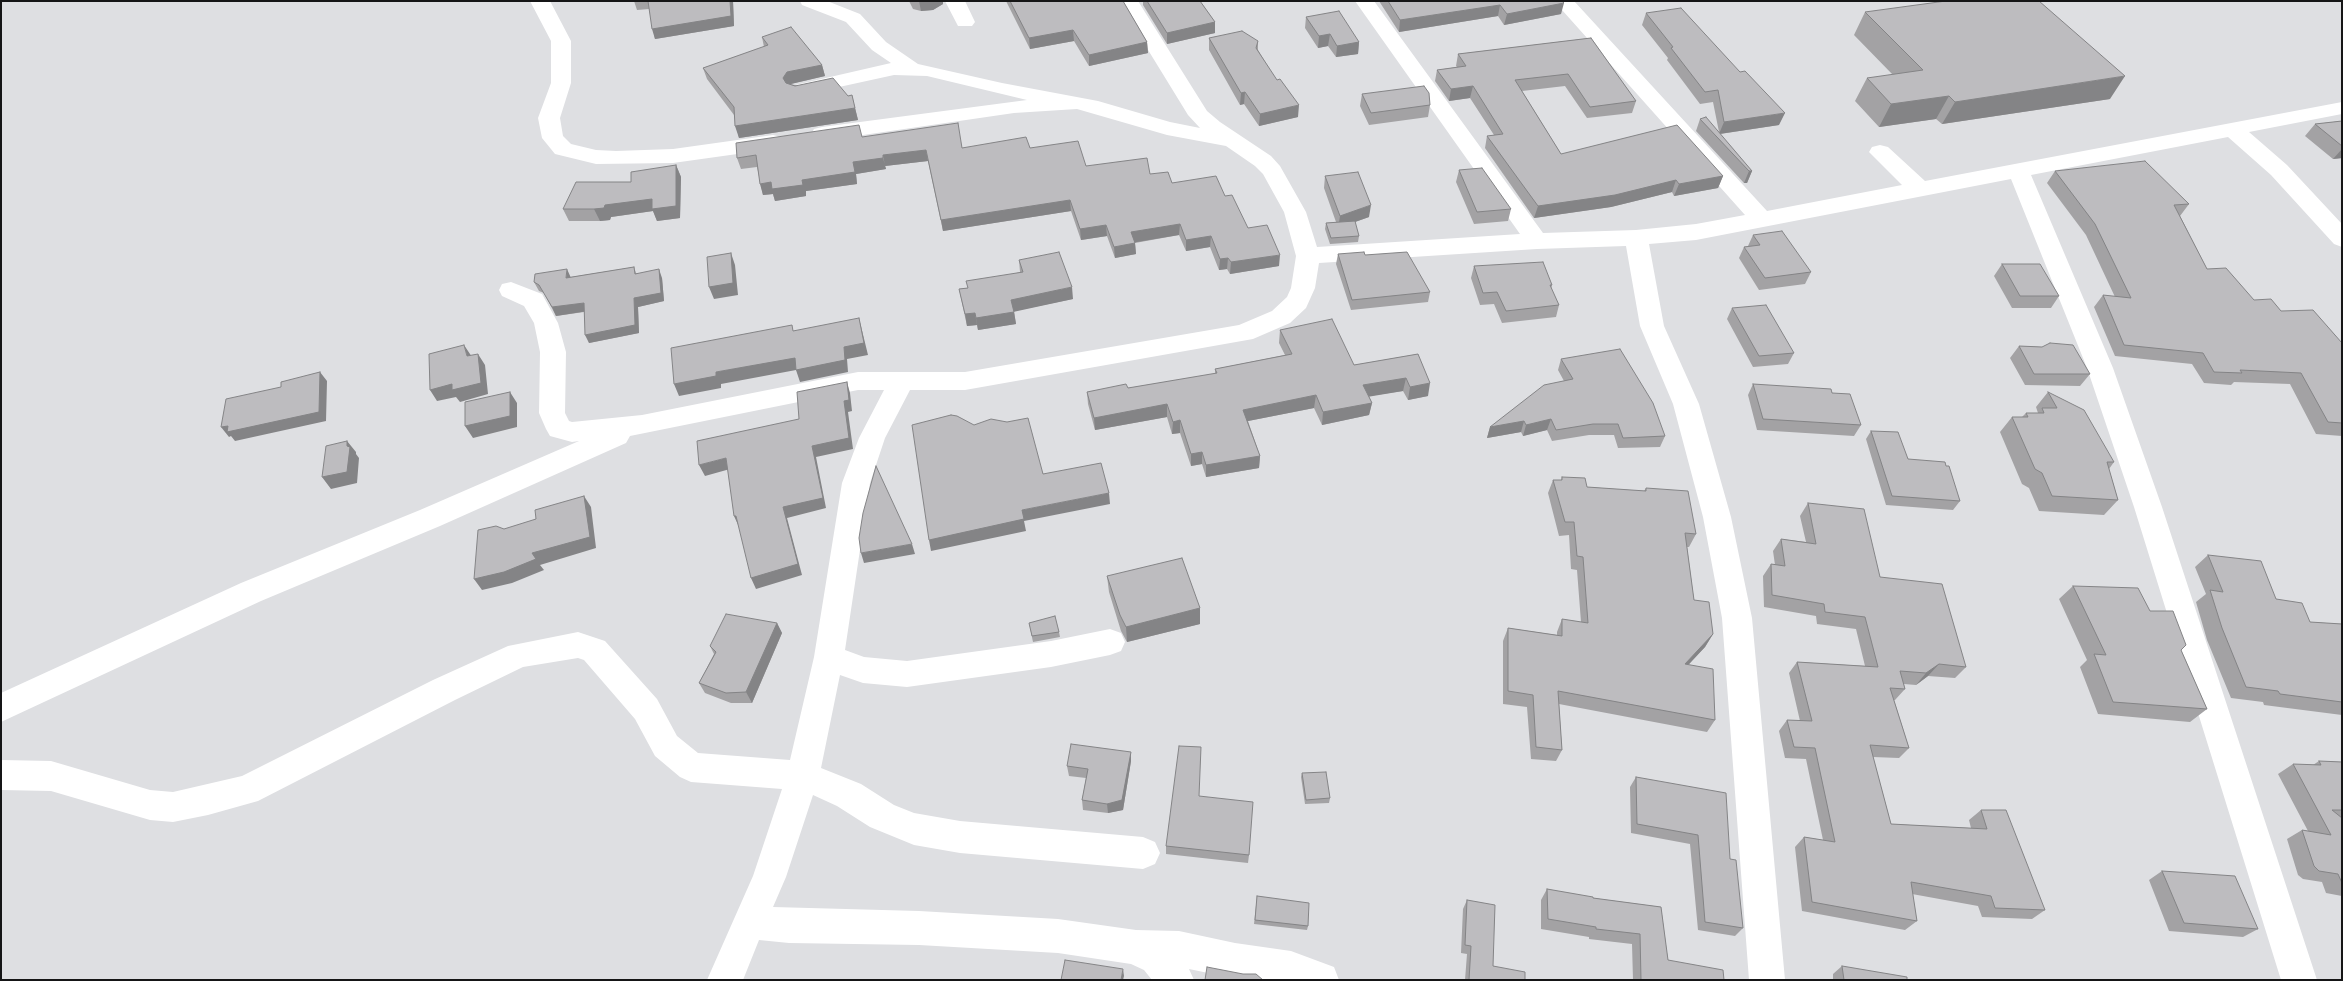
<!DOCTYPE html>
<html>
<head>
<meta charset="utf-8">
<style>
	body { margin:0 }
	#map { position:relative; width:2343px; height:981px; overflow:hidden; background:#dedfe2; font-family:"Exo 2",sans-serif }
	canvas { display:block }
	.frame { position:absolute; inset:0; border:2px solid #151516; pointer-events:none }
</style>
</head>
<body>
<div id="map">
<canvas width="2343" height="981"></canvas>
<div class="frame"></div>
</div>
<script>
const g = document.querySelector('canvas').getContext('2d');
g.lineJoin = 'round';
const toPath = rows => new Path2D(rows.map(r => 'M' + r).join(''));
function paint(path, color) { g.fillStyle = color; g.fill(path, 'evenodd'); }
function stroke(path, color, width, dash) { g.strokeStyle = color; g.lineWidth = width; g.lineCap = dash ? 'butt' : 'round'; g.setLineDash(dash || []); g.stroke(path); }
const minor = toPath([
	[530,1,550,1,571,41,571,83,560,118,563,136,571,144,596,150,616,151,673,149,773,135,781,137,784,142,781,147,773,149,673,163,596,164,555,154,542,138,538,118,551,83,551,41,530,1],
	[800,1,827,1,860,14,886,42,918,64,1002,83,1098,101,1170,122,1200,128,1188,115,1118,1,1138,1,1207,111,1220,122,1271,156,1280,166,1306,212,1317,247,1520,234,1355,1,1374,1,1543,233,1636,230,1696,224,1745,215,1554,1,1574,1,1767,211,1902,185,1869,152,1872,147,1880,145,1888,147,1925,181,2342,102,2342,114,2249,132,2287,165,2342,224,2342,247,2334,244,2271,175,2228,137,2031,175,2113,368,2162,507,2317,980,2281,980,2134,507,2087,368,2011,179,1696,240,1649,244,1664,326,1699,404,1731,517,1752,618,1785,980,1749,980,1722,618,1703,517,1673,404,1640,326,1626,246,1537,249,1319,263,1315,288,1306,308,1290,323,1253,339,965,390,910,390,885,438,870,483,845,650,864,657,907,661,1051,641,1110,629,1121,633,1125,642,1121,651,1110,655,1051,667,907,687,863,683,840,675,821,768,861,784,894,805,914,813,960,821,1143,837,1155,842,1160,853,1155,864,1143,869,960,853,914,845,870,827,837,806,813,795,786,877,773,907,919,911,1058,919,1136,930,1179,931,1235,943,1291,951,1334,967,1339,980,1242,980,1189,969,1194,980,1152,980,1144,970,1131,964,1058,953,919,945,789,943,759,940,743,980,707,980,753,876,782,789,691,782,680,777,655,756,635,719,584,660,578,658,523,667,455,700,258,801,208,815,173,822,150,820,51,791,1,790,1,760,51,761,150,790,173,792,242,776,433,680,508,646,578,632,605,641,657,699,677,736,698,753,790,760,814,657,842,483,859,438,884,390,858,390,630,436,626,443,440,526,261,601,1,722,1,693,241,583,420,510,579,441,572,442,550,436,546,429,539,413,540,352,534,323,524,306,502,296,499,290,502,284,511,282,542,294,558,323,566,352,565,413,569,421,572,422,642,415,858,372,965,372,1239,325,1272,311,1287,297,1291,288,1296,256,1284,212,1263,174,1255,166,1226,146,1167,135,1077,109,1014,113,822,141,814,139,811,134,814,129,822,127,1027,100,927,76,894,75,798,96,791,94,788,90,791,86,891,63,872,50,846,22,802,5,800,1],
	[945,1,965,1,975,22,972,26,958,26,945,1]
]);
const wall = toPath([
	[634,1,733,1,734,26,655,39,649,9,637,10],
	[909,1,943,1,943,4,933,10,921,11,913,9],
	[1006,1,1123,1,1147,42,1148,53,1089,66,1074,41,1030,49],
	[1143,1,1200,1,1215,22,1215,33,1167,44,1143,5],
	[1379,1,1562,1,1561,14,1504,25,1498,16,1399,32],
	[1865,12,2110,99,1942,124,1936,119,1879,127,1855,101,1867,78,1893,75,1854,35],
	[1646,13,1779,125,1720,134,1752,171,1747,183,1744,183,1696,131,1700,119,1719,132,1713,102,1700,104,1667,60,1668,58,1642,25],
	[1306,17,1359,42,1358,54,1336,57,1328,46,1318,48,1305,28],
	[762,37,822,65,825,76,790,84,848,96,852,95,858,120,739,138,734,115,707,79,703,68,764,47],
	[1209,38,1258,41,1258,50,1298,117,1259,126,1244,104,1240,105,1209,50],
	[1591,38,1636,101,1632,113,1587,118,1565,86,1522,91,1561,154,1723,176,1718,188,1674,196,1672,192,1611,207,1534,218,1485,148,1487,136,1494,135,1470,98,1449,101,1435,81,1437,70,1457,67,1456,66,1458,54],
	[1362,94,1430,105,1428,117,1369,125,1360,106],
	[2342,121,2342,158,2333,159,2305,136,2315,124],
	[862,137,962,148,1030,148,1086,166,1150,174,1172,183,1225,196,1248,228,1279,266,1230,274,1227,269,1219,270,1210,247,1186,251,1179,235,1135,243,1136,254,1115,258,1107,236,1081,240,1071,211,943,231,928,161,885,166,886,169,856,174,857,184,806,191,806,196,775,201,773,194,763,195,757,167,741,169,737,158],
	[676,165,681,177,680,218,657,221,653,211,611,217,610,220,600,221,569,221,563,209],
	[1459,170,1511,209,1508,221,1474,224,1456,182],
	[2055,171,2189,204,2180,216,2207,269,2254,300,2281,311,2342,343,2342,436,2316,434,2290,384,2234,382,2231,385,2204,383,2192,364,2115,356,2094,307,2103,295,2115,297,2086,235,2047,183],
	[1325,176,1369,217,1355,222,1359,236,1358,242,1330,244,1325,229,1326,223,1336,222,1324,188],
	[1753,235,1811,272,1805,284,1759,290,1739,258,1744,247,1748,246],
	[1338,254,1365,255,1430,292,1428,302,1351,310,1336,264],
	[1019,260,1073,299,1014,311,1016,324,978,330,977,325,967,326,959,289,967,288,1020,272],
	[2002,264,2059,296,2051,308,2012,308,1994,276],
	[1474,266,1552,285,1551,289,1559,305,1556,317,1502,323,1494,304,1480,305,1471,278],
	[634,267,636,273,662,278,664,301,638,307,639,333,589,343,584,312,556,316,544,293,539,291,534,282,571,277],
	[1732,308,1794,353,1788,364,1753,367,1727,319],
	[1280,330,1354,365,1418,354,1428,396,1408,400,1403,391,1369,396,1372,403,1369,415,1322,425,1314,408,1248,421,1260,456,1259,468,1206,477,1202,464,1191,466,1180,433,1172,434,1167,417,1095,430,1088,404,1087,392,1128,388,1215,374,1215,369,1285,355,1279,343],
	[2019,346,2042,347,2090,374,2080,386,2025,385,2010,358],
	[1561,359,1665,436,1660,447,1618,448,1614,435,1589,435,1552,441,1547,430,1523,436,1521,432,1487,438,1490,427,1564,381,1558,370],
	[1753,384,1832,393,1861,425,1854,436,1757,430,1748,395],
	[2048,392,2114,462,2109,469,2118,500,2104,515,2039,511,2029,488,2022,484,2000,432,2012,417,2022,417,2026,413,2038,413,2036,407],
	[1871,431,1908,459,1960,501,1953,510,1886,505,1866,439],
	[1562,477,1587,487,1644,491,1646,488,1696,534,1689,547,1687,547,1694,600,1713,634,1705,647,1688,665,1715,720,1707,732,1559,704,1562,750,1556,761,1531,759,1527,707,1503,704,1503,641,1508,628,1557,635,1557,632,1562,619,1581,622,1577,570,1571,569,1569,535,1559,536,1548,493,1553,480,1561,480],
	[1808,503,1966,667,1955,678,1928,676,1916,685,1904,684,1905,689,1895,700,1894,700,1909,748,1899,758,1873,757,1891,824,1971,828,1969,820,1981,810,2045,910,2032,919,1982,917,1978,906,1912,894,1917,921,1905,930,1802,911,1795,847,1804,837,1823,840,1806,759,1785,758,1779,731,1787,720,1800,721,1789,673,1797,662,1865,666,1856,629,1817,624,1816,616,1764,607,1763,576,1771,564,1775,565,1773,551,1781,539,1806,542,1800,516],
	[2208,555,2276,599,2310,622,2342,624,2342,715,2264,705,2263,702,2231,698,2207,640,2196,602,2206,594,2195,567],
	[1107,576,1200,608,1200,624,1127,642,1121,631,1109,592],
	[2073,586,2150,611,2181,650,2207,709,2190,722,2098,714,2080,667,2087,660,2059,599],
	[777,623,782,633,752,703,731,703,705,693,699,683,714,654,710,646],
	[1029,623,1059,632,1060,637,1033,642],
	[1131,761,1123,810,1108,813,1083,810,1082,800,1086,778,1069,776,1067,766],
	[2319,761,2342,762,2342,896,2326,893,2322,882,2303,879,2298,875,2287,839,2302,830,2308,831,2278,774,2293,764,2313,765],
	[1302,773,1330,798,1329,803,1305,804,1301,777],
	[1636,777,1730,859,1743,928,1735,936,1698,930,1690,844,1631,833,1630,787],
	[1199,796,1249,855,1248,863,1166,854,1166,846],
	[2162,871,2258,929,2243,937,2169,931,2149,880],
	[1547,889,1593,898,1661,907,1668,960,1724,980,1633,980,1632,944,1589,939,1589,937,1541,929,1541,900],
	[1257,896,1308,926,1307,930,1254,924],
	[1467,900,1493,966,1525,980,1465,980,1467,954,1461,953,1463,909],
	[1842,966,1907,980,1833,980,1833,974]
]);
const shadedWall = toPath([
	[730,1,733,1,734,26,655,39,652,29],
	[919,1,943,1,943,4,933,10,921,11],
	[1564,3,1561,14,1504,25,1507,14],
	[1500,5,1498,16,1399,32,1400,20],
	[1215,22,1215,33,1167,44,1167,33],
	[1073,30,1074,41,1030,49,1029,38],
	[1330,34,1328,46,1318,48,1319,36],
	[1147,42,1148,53,1089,66,1089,55],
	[1359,42,1358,54,1336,57,1337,46],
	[822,65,825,76,791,84,786,90,783,78,787,72],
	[2125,76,2110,99,1942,124,1955,102],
	[1473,86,1470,98,1449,101,1451,89],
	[1245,92,1244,104,1240,105,1241,93],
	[1949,96,1936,119,1879,127,1891,104],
	[1299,105,1298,117,1259,126,1260,114],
	[855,108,858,120,739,138,735,126],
	[1785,113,1779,125,1719,134,1724,122],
	[2342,149,2342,158,2333,159],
	[926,150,928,161,885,166,883,155],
	[883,158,886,169,856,174,857,184,806,191,806,196,775,201,773,194,763,195,760,184,771,182,802,180,853,162],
	[676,165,681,177,680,218,657,221,653,211,611,217,610,220,600,221,594,209,605,205],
	[1749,171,1752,171,1747,183,1744,183],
	[1723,176,1718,188,1674,196,1679,184],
	[1676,180,1672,192,1611,207,1534,218,1538,206],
	[1070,200,1071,211,943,231,941,220],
	[1371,205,1369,217,1338,228,1340,216],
	[1180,224,1179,235,1131,243,1131,232],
	[1106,225,1107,236,1081,240,1080,229],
	[1211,236,1210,247,1186,251,1186,240],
	[1135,243,1136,254,1115,258,1114,247],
	[731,253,735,265,738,295,714,299,709,287],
	[1280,255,1279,266,1230,274,1231,262],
	[1228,258,1227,269,1219,270,1220,259],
	[567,269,571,278,566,278],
	[659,269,662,278,664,301,638,307,639,333,589,343,585,335,634,298],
	[1072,287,1073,299,1013,312,1011,300],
	[584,303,588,311,556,316,552,307],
	[1014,312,1016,324,978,330,976,318],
	[975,313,977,325,967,326,965,314],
	[859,318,868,355,847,359,848,372,800,382,796,370,721,384,721,388,679,396,674,384,716,372,844,347],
	[464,345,472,357,467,356],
	[478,354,485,365,488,394,460,402,456,397,437,401,430,390],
	[320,372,327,381,326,421,235,441,231,436,229,437,221,427],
	[1406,378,1403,391,1361,398,1363,385],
	[847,382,850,393,852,411,848,412,853,449,816,457,826,508,787,518,802,575,756,589,751,578,783,507,812,446,844,401],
	[1430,383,1428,396,1408,400,1410,387],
	[510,392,517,403,517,427,473,438,465,426],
	[1316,395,1314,408,1243,422,1243,410],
	[1372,403,1369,415,1322,425,1323,412],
	[1167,404,1167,417,1095,430,1094,418],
	[1551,419,1547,430,1523,436,1526,425],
	[1180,420,1180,433,1172,434,1173,422],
	[1524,421,1521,432,1487,438,1490,427],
	[347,441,356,452,356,454,359,458,357,483,331,489,322,477,347,446],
	[1202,452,1202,464,1191,466,1191,454],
	[1260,456,1259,468,1206,477,1206,465],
	[726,458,730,469,705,476,699,465],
	[1109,493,1110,504,1024,521,1026,531,931,551,929,540,1022,510],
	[584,496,591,507,596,548,540,565,544,570,512,583,482,590,474,579,532,553],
	[734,516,736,516,739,527],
	[912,544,915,554,864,563,861,553],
	[1200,608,1200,624,1127,642,1126,627],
	[777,623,782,633,752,703,746,692],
	[1713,634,1705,647,1677,677,1685,664],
	[1939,664,1928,676,1916,685,1926,673],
	[1131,752,1131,761,1123,810,1108,813,1107,804],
	[1123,969,1124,976,1123,980,1121,980]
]);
const building = toPath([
	[648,1,730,1,731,16,652,29,648,1],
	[1010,1,1123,1,1147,42,1089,55,1073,30,1029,38,1010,1],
	[1147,1,1200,1,1215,22,1167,33,1147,1],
	[1388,1,1562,1,1564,3,1507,14,1500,5,1400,20,1388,1],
	[1946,1,2039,1,2125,76,1955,102,1949,96,1891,104,1867,78,1923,70,1865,12,1946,1],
	[1681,8,1740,72,1745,71,1785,113,1724,122,1718,90,1705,92,1671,48,1673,47,1646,13,1681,8],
	[1339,11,1359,42,1337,46,1330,34,1319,36,1306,17,1339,11],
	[791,27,822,65,787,72,783,78,786,83,795,86,833,78,848,96,852,95,855,108,735,126,734,107,703,68,768,45,762,37,791,27],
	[1242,31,1258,41,1256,48,1277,80,1280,79,1299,105,1260,114,1245,92,1241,93,1209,38,1242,31],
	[1591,38,1636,101,1590,107,1568,74,1515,80,1561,154,1677,125,1723,176,1679,184,1676,180,1615,195,1538,206,1487,136,1503,134,1473,86,1451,89,1437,70,1466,66,1458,54,1591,38],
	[1424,86,1429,93,1430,105,1371,113,1362,94,1424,86],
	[1706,117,1752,171,1749,171,1700,119,1706,117],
	[2342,121,2342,146,2315,124,2342,121],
	[958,123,962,148,1026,137,1030,148,1078,141,1086,166,1147,158,1150,174,1168,172,1172,183,1216,176,1225,196,1232,195,1248,228,1267,225,1280,255,1231,262,1228,258,1220,259,1211,236,1186,240,1180,224,1131,232,1135,243,1114,247,1106,225,1080,229,1070,200,941,220,926,150,883,155,883,158,853,162,855,172,802,180,803,185,772,189,771,182,760,184,756,155,737,158,736,143,859,125,862,137,958,123],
	[2145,161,2189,204,2174,205,2207,269,2226,268,2254,300,2271,299,2281,311,2313,310,2342,343,2342,423,2328,422,2301,373,2240,370,2242,373,2214,372,2203,353,2124,345,2103,295,2131,298,2095,224,2055,171,2145,161],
	[676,165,676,206,652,209,652,199,605,205,604,208,594,209,563,209,576,182,631,182,631,172,676,165],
	[1482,168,1511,209,1477,212,1459,170,1482,168],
	[1358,172,1371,205,1340,216,1325,176,1358,172],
	[1355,221,1359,236,1331,238,1326,223,1355,221],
	[1782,231,1811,272,1765,278,1744,247,1760,245,1753,235,1782,231],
	[1059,252,1072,287,1011,300,1014,312,976,318,975,313,965,314,959,289,968,288,966,281,1023,272,1019,260,1059,252],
	[1364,252,1365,255,1407,252,1430,292,1352,300,1338,254,1364,252],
	[731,253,733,283,709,287,707,257,731,253],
	[1543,262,1552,285,1550,285,1559,305,1506,311,1497,292,1483,293,1474,266,1543,262],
	[2002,264,2040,264,2059,296,2020,296,2002,264],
	[634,267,635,274,659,269,661,293,634,298,635,325,585,335,584,303,552,307,539,285,534,282,535,274,567,269,566,278,634,267],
	[1766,305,1794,353,1759,356,1732,308,1766,305],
	[859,318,864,343,844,347,845,360,796,370,795,358,716,372,716,376,674,384,671,348,792,325,793,331,859,318],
	[1332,319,1354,365,1418,354,1430,383,1410,387,1406,378,1363,385,1372,403,1323,412,1316,395,1243,410,1260,456,1206,465,1202,452,1191,454,1180,420,1173,422,1167,404,1094,418,1087,392,1126,384,1128,388,1217,373,1215,369,1292,354,1280,330,1332,319],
	[2050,343,2073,345,2090,374,2034,374,2019,346,2042,347,2050,343],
	[464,345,467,356,478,354,481,383,452,390,452,384,430,390,429,354,464,345],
	[1620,349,1653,403,1665,436,1623,438,1618,424,1593,424,1556,430,1551,419,1526,425,1524,421,1490,427,1544,385,1573,379,1561,359,1620,349],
	[320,372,319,412,227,432,228,426,221,427,226,399,281,387,281,382,320,372],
	[847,382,849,400,844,401,849,438,812,446,823,498,783,507,798,564,751,578,736,516,734,516,726,458,699,465,697,441,799,419,797,392,847,382],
	[1753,384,1831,389,1832,393,1850,394,1861,425,1763,419,1753,384],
	[510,392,510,416,465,426,465,402,510,392],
	[2048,392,2084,410,2114,462,2107,462,2118,500,2052,496,2042,473,2035,469,2012,417,2028,417,2026,413,2044,413,2042,408,2057,408,2048,392],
	[951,415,957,416,974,425,991,419,1007,422,1028,418,1043,474,1101,463,1109,493,1022,510,1024,519,929,540,912,425,951,415],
	[1871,431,1898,432,1908,459,1945,462,1946,466,1949,466,1960,501,1892,496,1871,431],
	[347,441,347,446,350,447,347,472,322,477,326,446,347,441],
	[876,466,912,544,861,553,859,538,863,513,876,466],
	[1562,477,1585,478,1587,487,1646,491,1646,488,1688,491,1696,534,1685,533,1694,600,1709,602,1713,634,1685,664,1713,669,1715,720,1558,691,1562,750,1536,747,1533,695,1508,691,1508,628,1562,636,1562,619,1588,623,1583,557,1577,556,1574,522,1565,522,1553,480,1562,480,1562,477],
	[584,496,590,537,532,553,536,559,504,572,474,579,478,530,496,526,504,529,536,519,535,510,584,496],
	[1808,503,1864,509,1880,577,1942,584,1966,667,1939,664,1926,673,1900,671,1905,689,1890,688,1909,748,1870,745,1891,824,1987,829,1981,810,2006,810,2045,910,1995,908,1991,896,1911,882,1917,921,1812,902,1804,837,1835,842,1815,748,1794,747,1787,720,1812,721,1797,662,1878,667,1865,617,1825,612,1824,604,1772,595,1771,564,1785,566,1781,539,1816,544,1808,503],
	[2208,555,2261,561,2276,599,2302,603,2310,622,2342,624,2342,702,2280,694,2278,691,2246,687,2222,628,2210,590,2223,592,2208,555],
	[1182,558,1200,608,1126,627,1120,615,1107,576,1182,558],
	[2073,586,2138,588,2150,611,2173,611,2186,645,2181,650,2207,709,2113,702,2094,654,2106,655,2073,586],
	[726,614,777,623,746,692,726,693,699,683,716,652,710,646,726,614],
	[1055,616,1059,632,1032,636,1029,623,1055,616],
	[1071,744,1131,752,1122,800,1107,804,1082,800,1088,769,1067,766,1071,744],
	[1179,746,1201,747,1199,796,1253,802,1249,855,1166,846,1179,746],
	[2319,761,2342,762,2342,810,2332,810,2342,818,2342,883,2338,874,2319,871,2314,866,2302,830,2331,835,2293,764,2321,765,2319,761],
	[1326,772,1330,798,1306,800,1302,773,1326,772],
	[1636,777,1726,793,1730,859,1736,860,1743,928,1705,922,1698,835,1637,824,1636,777],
	[2162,871,2235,876,2258,929,2184,923,2162,871],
	[1547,889,1593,897,1593,898,1661,907,1668,960,1723,970,1724,980,1641,980,1640,934,1596,929,1596,927,1548,919,1547,889],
	[1257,896,1309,903,1308,926,1255,920,1257,896],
	[1467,900,1495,905,1493,966,1525,972,1525,980,1469,980,1471,946,1465,945,1467,900],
	[1065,960,1123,969,1121,980,1061,980,1065,960],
	[1842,966,1907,977,1907,980,1844,980,1842,966],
	[1207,967,1243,974,1256,974,1263,980,1205,980,1207,967]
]);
paint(minor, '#fff');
paint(wall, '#a3a2a4');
paint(shadedWall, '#848486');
paint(building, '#bdbcbf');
stroke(building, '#848486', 1);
</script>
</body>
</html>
